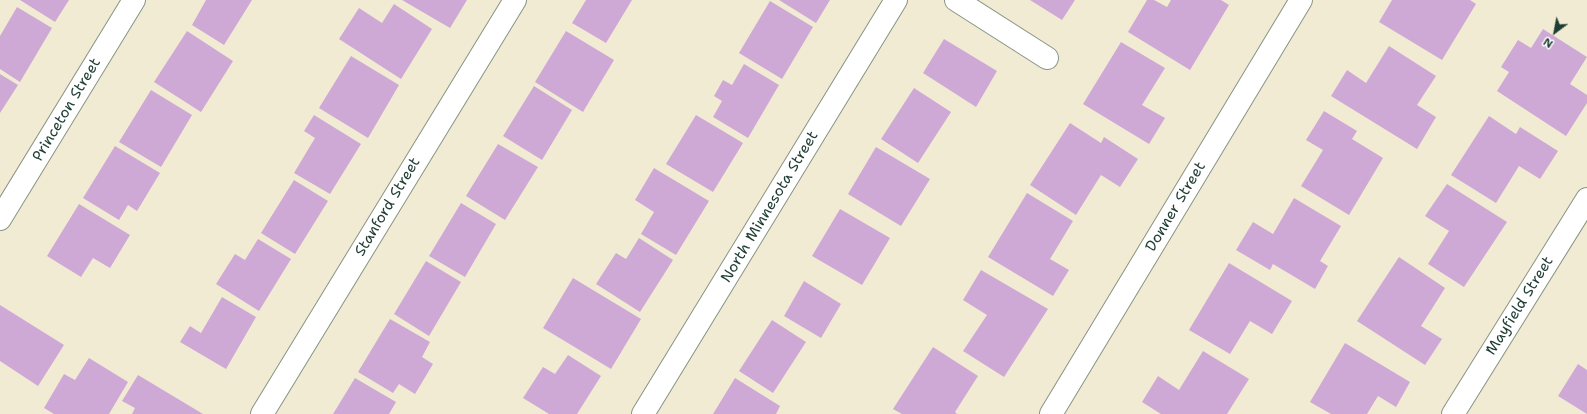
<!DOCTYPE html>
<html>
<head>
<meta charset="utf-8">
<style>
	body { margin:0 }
	#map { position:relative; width:1587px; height:414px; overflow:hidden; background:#f1ebd4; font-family:"Shantell Sans",sans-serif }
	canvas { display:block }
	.north { position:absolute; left:1535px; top:12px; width:40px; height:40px; -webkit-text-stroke:3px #fff; paint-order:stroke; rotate:212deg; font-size:11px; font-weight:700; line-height:16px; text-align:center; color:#1f3d34 }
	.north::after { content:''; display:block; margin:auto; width:14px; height:18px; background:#1f3d34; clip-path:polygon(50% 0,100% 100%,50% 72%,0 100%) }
</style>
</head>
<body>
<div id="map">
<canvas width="1587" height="414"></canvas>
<div class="north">N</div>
</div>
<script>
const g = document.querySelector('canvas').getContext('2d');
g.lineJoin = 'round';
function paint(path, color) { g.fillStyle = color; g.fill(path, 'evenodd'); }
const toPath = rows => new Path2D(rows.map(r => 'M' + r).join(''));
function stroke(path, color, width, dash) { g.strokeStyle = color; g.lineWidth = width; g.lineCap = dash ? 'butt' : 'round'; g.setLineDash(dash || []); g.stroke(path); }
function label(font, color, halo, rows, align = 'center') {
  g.font = font + ' "Shantell Sans",sans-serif'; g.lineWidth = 3; g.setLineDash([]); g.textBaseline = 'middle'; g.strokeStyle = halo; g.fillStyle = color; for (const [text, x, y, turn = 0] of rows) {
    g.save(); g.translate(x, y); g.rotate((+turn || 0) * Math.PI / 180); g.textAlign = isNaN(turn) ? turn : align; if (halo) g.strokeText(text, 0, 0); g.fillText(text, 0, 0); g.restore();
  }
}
const building = toPath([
	[20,0,69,0,55,22],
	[206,0,252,0,224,45,192,25],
	[402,0,467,0,450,28],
	[586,0,632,0,606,43,572,23],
	[779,0,830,0,816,23],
	[1030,0,1075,0,1062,20],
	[1147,0,1154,0,1167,7,1171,0,1221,0,1229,5,1190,70,1128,32],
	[1392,0,1470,0,1476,4,1442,60,1379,22],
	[770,1,813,27,782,79,739,53],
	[394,4,432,29,401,79,339,39,359,8,382,23],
	[17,7,52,28,20,82,0,69,0,36],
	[1543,29,1587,57,1570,84,1587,95,1587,103,1566,136,1497,91,1509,72,1501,67,1518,40,1531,48],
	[187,31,233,61,201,112,154,82],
	[566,31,614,60,583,112,535,82],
	[944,39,997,71,976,107,923,73],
	[1121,42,1165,68,1142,105,1165,118,1149,144,1083,104],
	[1389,46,1436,76,1417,105,1436,117,1417,149,1331,96,1347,70,1366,83],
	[351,56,399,85,368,138,319,108],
	[744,64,779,85,748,138,713,117,722,101,714,96,723,80,732,85],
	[0,74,18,85,0,113],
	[534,86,572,110,542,160,503,136],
	[914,88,951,112,918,163,881,139],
	[151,90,192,115,161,167,119,142],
	[1324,111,1357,131,1352,139,1383,158,1349,215,1301,186,1323,150,1306,140],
	[314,115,361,144,330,194,294,173,315,138,304,131],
	[696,115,743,143,713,192,666,164],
	[1489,116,1516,134,1520,127,1558,151,1540,179,1519,166,1496,203,1451,175],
	[1070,123,1101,143,1104,137,1138,159,1120,187,1101,175,1076,215,1030,185],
	[498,144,538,167,505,220,466,196],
	[115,146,160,173,137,211,128,205,119,220,83,198],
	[876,147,930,179,901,226,848,194],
	[654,168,709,201,676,255,641,234,654,212,635,200],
	[294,180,328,201,295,254,261,233],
	[1447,184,1507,222,1464,287,1428,264,1449,231,1425,216],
	[1027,193,1073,221,1050,259,1069,270,1053,296,988,257],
	[1294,198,1341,226,1320,261,1328,266,1315,289,1273,264,1270,270,1236,250,1253,222,1273,234],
	[461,203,496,224,465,277,429,256],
	[79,204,130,235,110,268,93,258,81,277,47,256],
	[840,209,890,238,862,285,812,256],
	[639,238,673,260,640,312,596,284,616,253,626,259],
	[258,239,291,259,259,311,216,284,235,254,245,260],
	[1399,257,1445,288,1421,326,1442,339,1425,365,1357,321],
	[426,261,461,282,429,336,394,314],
	[1229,263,1292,301,1272,334,1250,321,1230,354,1189,330],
	[981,270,1048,309,1004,377,963,351,987,315,963,300],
	[573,278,641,319,611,369,543,328],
	[804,281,841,304,821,338,784,316],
	[222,297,256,317,226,369,180,342,190,326,201,333],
	[0,305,64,345,38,386,0,361],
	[390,319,430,342,422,357,433,364,415,394,399,384,393,393,358,372],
	[772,320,806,342,773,393,739,371],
	[1345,343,1410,382,1396,407,1378,396,1367,414,1331,414,1310,402],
	[933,347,978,376,955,412,957,414,902,414,893,409],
	[1203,351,1249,379,1227,414,1161,414,1142,402,1158,376,1179,390],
	[568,355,601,376,577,414,549,414,523,398,543,367,555,374],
	[89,358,128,382,109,414,54,414,44,408,64,374,75,380],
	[1578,364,1587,370,1587,414,1558,396],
	[138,375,203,414,132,414,135,408,122,401],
	[355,378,396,402,389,414,333,414],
	[735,378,780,406,776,414,713,414]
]);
const minor = toPath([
	[956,0,1047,58],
	[0,219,134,0],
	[262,414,515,0],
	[643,414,896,0],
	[1051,414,1301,0],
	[1453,414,1587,199]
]);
const streetNames = [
	["Princeton Street",67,110,-59],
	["Stanford Street",388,207,-59],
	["North Minnesota Street",770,207,-59],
	["Donner Street",1176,207,-59],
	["Mayfield Street",1520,306,-58]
];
paint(building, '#cea9d5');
stroke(minor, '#889484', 24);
stroke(minor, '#fff', 22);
label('15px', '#1f3d34', '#fff', streetNames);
</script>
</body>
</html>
